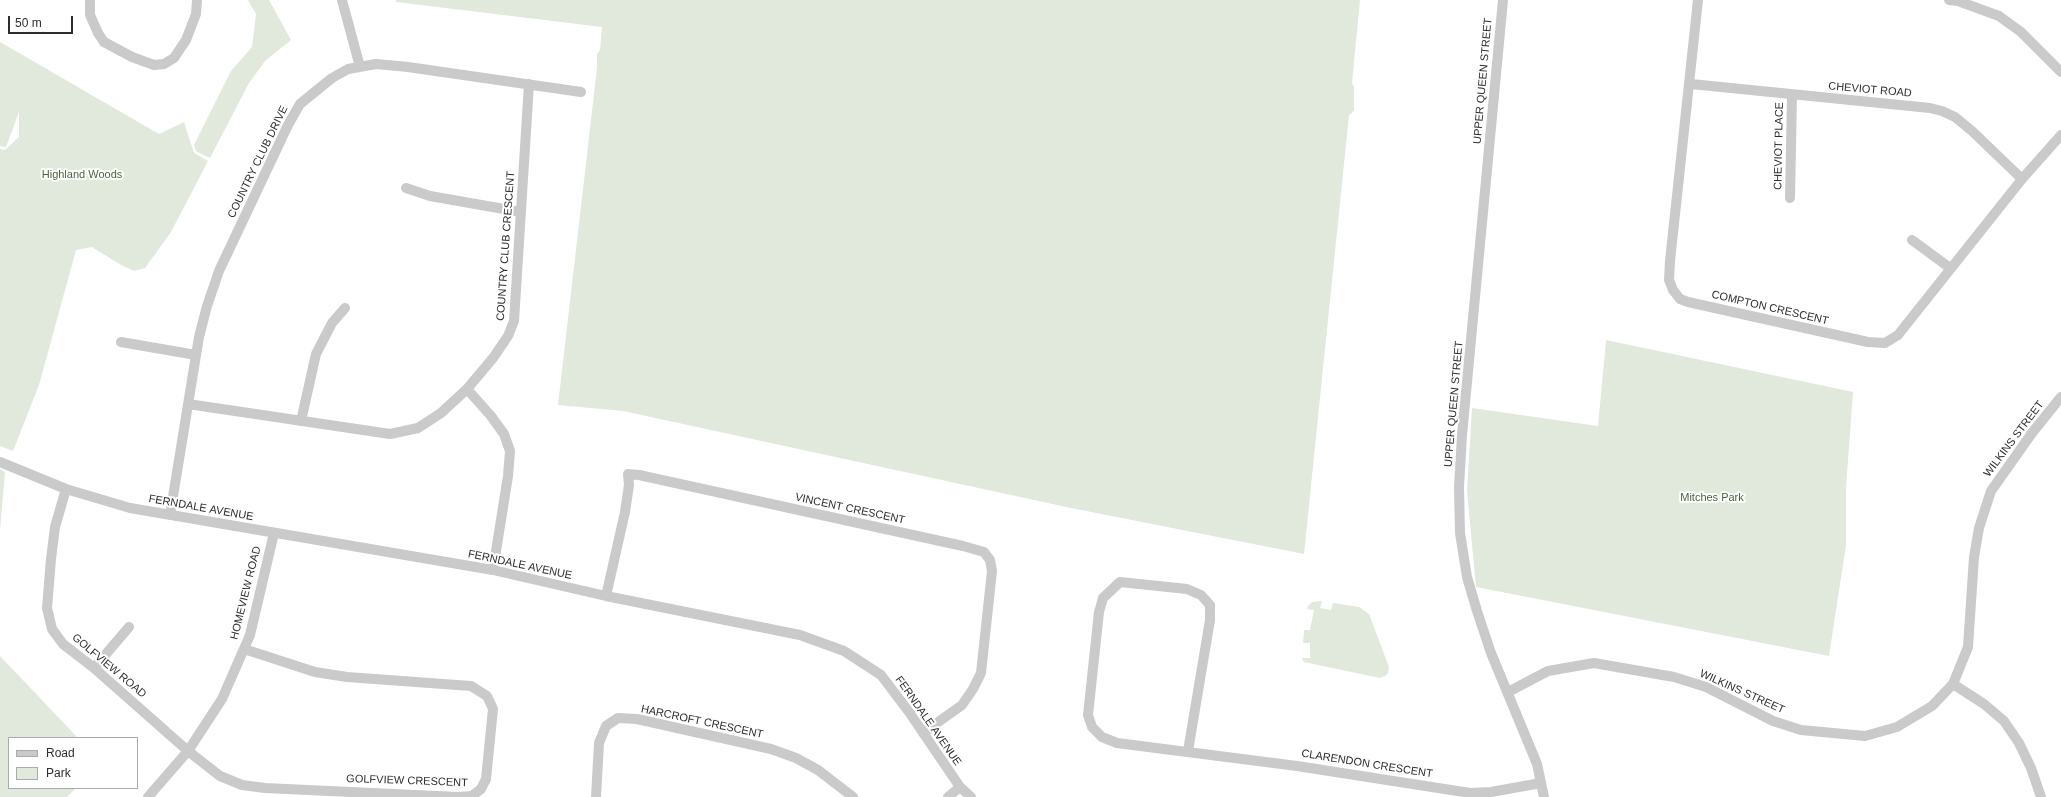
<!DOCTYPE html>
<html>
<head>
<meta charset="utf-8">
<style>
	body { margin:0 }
	#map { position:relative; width:2061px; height:797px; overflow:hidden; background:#fff; font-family:Arial,sans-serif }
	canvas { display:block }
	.legend { position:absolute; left:8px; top:737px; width:130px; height:52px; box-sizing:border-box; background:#fff; border:1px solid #ababab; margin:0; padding:5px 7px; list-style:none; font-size:12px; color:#2d2d2d }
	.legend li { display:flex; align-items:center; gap:8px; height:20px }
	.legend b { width:20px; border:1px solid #ababab }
	.scale { position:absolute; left:8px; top:16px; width:65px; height:18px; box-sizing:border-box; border:2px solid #2d2d2d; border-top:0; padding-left:5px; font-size:12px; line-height:14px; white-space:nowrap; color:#2d2d2d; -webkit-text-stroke:3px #fff; paint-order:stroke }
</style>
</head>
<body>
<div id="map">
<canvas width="2061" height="797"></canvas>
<ul class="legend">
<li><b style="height:5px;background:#cacaca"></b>Road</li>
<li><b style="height:11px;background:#e1e9dc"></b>Park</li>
</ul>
<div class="scale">50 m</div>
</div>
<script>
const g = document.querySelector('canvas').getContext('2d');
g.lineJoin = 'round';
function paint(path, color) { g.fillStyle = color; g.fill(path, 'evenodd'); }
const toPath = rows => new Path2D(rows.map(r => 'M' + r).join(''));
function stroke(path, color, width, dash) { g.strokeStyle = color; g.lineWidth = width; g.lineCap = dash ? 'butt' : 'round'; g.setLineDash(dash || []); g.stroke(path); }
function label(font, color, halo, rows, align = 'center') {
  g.font = font + ' Arial,sans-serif'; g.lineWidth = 4; g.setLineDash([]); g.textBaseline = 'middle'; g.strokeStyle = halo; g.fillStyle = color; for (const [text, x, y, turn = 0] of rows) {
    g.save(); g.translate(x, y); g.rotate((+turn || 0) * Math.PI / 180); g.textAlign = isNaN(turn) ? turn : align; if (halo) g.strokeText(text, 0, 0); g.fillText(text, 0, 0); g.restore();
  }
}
const green = toPath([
	[248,0,269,0,291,40,265,61,249,83,210,158,196,151,194,145,231,71,252,47,256,14],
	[396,0,1360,0,1352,83,1354,87,1354,110,1352,113,1349,115,1304,554,1071,508,623,411,558,405,597,68,597,54,600,50,602,27,396,2],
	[0,42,159,134,184,122,194,153,208,161,171,232,145,268,134,271,121,265,92,247,76,250,39,385,13,451,0,446,0,149,5,150,19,137,19,112,6,147,0,146],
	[1606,340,1853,392,1846,488,1846,545,1829,656,1476,587,1467,491,1472,408,1598,426],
	[0,469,5,472,0,530],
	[1322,601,1320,608,1331,610,1333,603,1359,607,1369,614,1389,667,1388,673,1385,676,1380,678,1304,662,1302,658,1310,658,1310,643,1303,643,1304,630,1310,630,1314,610,1307,609,1308,606,1312,602],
	[0,656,78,738,9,738,9,788,76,788,67,797,0,797]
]);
const minor = toPath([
	[90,0,90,15,98,33,104,42,132,57,154,65,164,64,174,58,186,40,196,14,197,0],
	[342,0,360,67],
	[1503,0,1462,435,1459,487,1460,533,1467,577,1477,611,1491,653,1537,764,1544,797],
	[1698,0,1670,261,1669,280,1673,290,1680,299,1688,302,1868,342,1885,343,1898,335,2022,179,2061,135],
	[1949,0,1958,1,1999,16,2021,32,2061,72],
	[1691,84,1930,108,1942,111,1955,117,1972,131,2022,179],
	[406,188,430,196,521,212],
	[1790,198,1792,95],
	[1912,240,1950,268],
	[121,342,196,355],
	[467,389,491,416,504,434,510,451,508,476,493,570],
	[188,404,390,434,418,428,441,413,467,389,493,358,508,336,514,321,529,84],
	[301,421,316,354,332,323,345,308],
	[0,462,66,489,130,508,493,570,606,596,800,635,844,651,881,675,909,712,960,787,971,797],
	[66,489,55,527,51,559,47,608,52,629,63,644,94,668,188,751,220,776,242,785,265,788,458,797,472,796,481,789,486,779,493,709,487,696,471,686,347,677,315,672,244,649],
	[170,515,199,337,207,306,219,271,288,125,300,104,332,78,348,69,376,64,408,67,581,92],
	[606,596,625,512,629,485,628,474,639,475,963,546,984,552,990,560,992,571,981,673,973,689,962,705,923,733],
	[94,668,129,627],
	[1953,684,1984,704,2004,721,2019,743,2031,768,2041,797],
	[1508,692,1548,671,1594,663,1674,677,1706,687,1773,721,1801,730,1865,736,1897,727,1932,706,1953,684,1968,647,1974,557,1979,528,1991,491,2032,433,2061,397],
	[1188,751,1210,620,1210,605,1201,595,1187,589,1120,582,1103,598,1099,612,1088,715,1092,727,1102,737,1117,743,1297,766,1470,793,1491,792,1541,783],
	[148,797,188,751,222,699,250,635,274,533],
	[596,797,599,743,606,726,618,718,637,719,771,749,796,758,818,770,853,797],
	[948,797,960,787]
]);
const streetNames = [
	["UPPER QUEEN STREET",1483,81,-85],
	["CHEVIOT ROAD",1870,90,5],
	["CHEVIOT PLACE",1779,146,-89],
	["COUNTRY CLUB DRIVE",258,162,-64],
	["COUNTRY CLUB CRESCENT",506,246,-86],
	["COMPTON CRESCENT",1770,308,13],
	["UPPER QUEEN STREET",1454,404,-85],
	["WILKINS STREET",2014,439,-53],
	["FERNDALE AVENUE",201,508,10],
	["VINCENT CRESCENT",850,509,12],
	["FERNDALE AVENUE",520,565,12],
	["HOMEVIEW ROAD",246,593,-76],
	["GOLFVIEW ROAD",109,666,40],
	["WILKINS STREET",1742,692,24],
	["FERNDALE AVENUE",928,721,55],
	["HARCROFT CRESCENT",702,722,12],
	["CLARENDON CRESCENT",1367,764,9],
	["GOLFVIEW CRESCENT",407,781,2]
];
const parkNames = [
	["Highland Woods",82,175],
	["Mitches Park",1712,498]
];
paint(green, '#e1e9dc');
stroke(minor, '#cacaca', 10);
label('11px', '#2d2d2d', '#fff', streetNames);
label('11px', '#4d633f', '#fff', parkNames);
</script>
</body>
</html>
